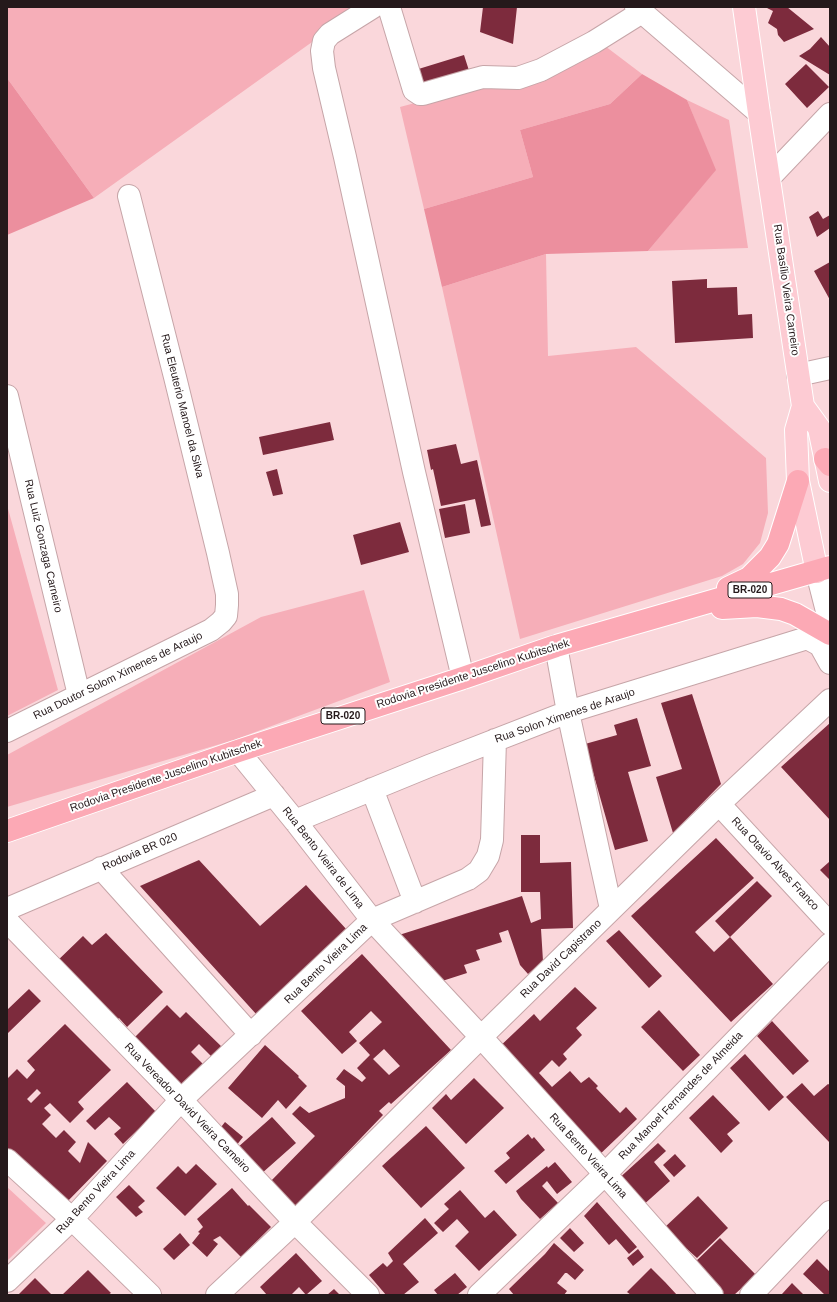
<!DOCTYPE html>
<html>
<head>
<meta charset="utf-8">
<style>
	body { margin:0 }
	#map { position:relative; width:837px; height:1302px; overflow:hidden; background:#fad7db; font-family:Helvetica,sans-serif }
	canvas { display:block }
	.frame { position:absolute; inset:0; border:8px solid #25191b; pointer-events:none }
</style>
</head>
<body>
<div id="map">
<canvas width="837" height="1302"></canvas>
<div class="frame"></div>
</div>
<script>
const g = document.querySelector('canvas').getContext('2d');
g.lineJoin = 'round';
function paint(path, color) { g.fillStyle = color; g.fill(path, 'evenodd'); }
const toPath = rows => new Path2D(rows.map(r => 'M' + r).join(''));
function stroke(path, color, width, dash) { g.strokeStyle = color; g.lineWidth = width; g.lineCap = dash ? 'butt' : 'round'; g.setLineDash(dash || []); g.stroke(path); }
function label(font, color, halo, rows, align = 'center') {
  g.font = font + ' Helvetica,sans-serif'; g.lineWidth = 4; g.setLineDash([]); g.textBaseline = 'middle'; g.strokeStyle = halo; g.fillStyle = color; for (const [text, x, y, turn = 0] of rows) {
    g.save(); g.translate(x, y); g.rotate((+turn || 0) * Math.PI / 180); g.textAlign = isNaN(turn) ? turn : align; if (halo) g.strokeText(text, 0, 0); g.fillText(text, 0, 0); g.restore();
  }
}
const green = toPath([
	[7,7,361,7,94,198,7,78],
	[605,46,642,74,610,104,520,130,533,177,424,209,400,107,482,85],
	[687,100,729,120,748,248,648,251,715,170],
	[546,254,548,356,636,347,766,458,768,513,760,543,743,564,722,576,520,639,442,287],
	[7,505,58,690,7,716],
	[364,590,390,682,234,740,7,807,7,755,261,617],
	[7,1187,46,1223,7,1261]
]);
const forest = toPath([
	[642,74,687,100,716,170,648,251,546,254,442,287,424,209,533,177,520,130,610,104],
	[7,78,94,198,7,235]
]);
const building = toPath([
	[483,7,517,7,513,44,480,32],
	[768,7,787,7,814,29,784,42,778,35,777,29,768,23,773,11,767,8],
	[821,37,830,47,830,75,799,56,810,49],
	[464,55,472,80,427,94,412,71],
	[806,64,829,87,807,108,785,84],
	[818,211,823,219,830,215,830,228,817,237,809,217],
	[830,262,830,300,814,271],
	[707,279,707,288,737,287,738,315,752,314,753,338,675,343,672,281],
	[330,422,334,440,263,455,259,437],
	[456,444,461,464,477,460,491,525,481,527,475,499,441,506,433,469,431,470,427,450],
	[277,469,283,494,273,496,266,472],
	[465,504,470,533,445,538,439,509],
	[400,522,409,552,361,565,353,535],
	[692,694,721,784,673,833,656,777,682,769,661,703],
	[637,718,651,766,628,772,648,841,615,850,585,744,617,735,614,725],
	[830,723,830,820,781,767],
	[521,835,540,835,540,863,571,862,573,928,541,929,543,961,528,974,520,965,508,930,499,933,502,942,476,950,480,960,464,965,467,973,436,983,399,935,522,896,531,923,541,919,540,892,521,892],
	[716,838,754,878,695,932,714,952,730,937,773,984,731,1022,631,916],
	[199,860,260,926,306,885,347,930,257,1015,140,886],
	[829,862,830,864,830,880,820,870],
	[757,881,772,896,730,937,715,921],
	[619,930,662,976,649,988,606,941],
	[106,933,163,992,127,1027,119,1018,112,1025,53,965,83,936,92,945],
	[362,954,451,1050,391,1104,389,1102,379,1111,383,1115,296,1206,270,1182,315,1136,292,1114,300,1106,309,1113,345,1098,345,1086,336,1079,344,1069,362,1082,366,1078,357,1068,370,1055,359,1043,382,1022,371,1011,349,1032,357,1041,342,1054,301,1011],
	[384,1049,400,1066,389,1075,373,1059],
	[575,987,597,1008,576,1028,582,1035,563,1054,567,1059,559,1067,552,1060,539,1073,552,1087,570,1071,581,1083,589,1077,598,1086,596,1088,620,1113,626,1107,637,1119,597,1157,496,1050,534,1014,540,1021],
	[29,989,41,1001,7,1034,7,1010],
	[167,1005,180,1018,186,1012,223,1048,213,1058,199,1044,191,1052,205,1066,178,1092,129,1043],
	[659,1010,700,1055,683,1071,641,1027],
	[772,1021,809,1061,793,1075,757,1036],
	[65,1024,111,1070,78,1102,84,1109,70,1123,50,1103,44,1108,51,1115,42,1124,56,1138,64,1130,76,1142,68,1151,80,1163,88,1142,107,1161,64,1205,7,1149,7,1079,17,1069,27,1079,35,1070,27,1061],
	[37,1089,41,1093,31,1103,27,1099],
	[265,1045,299,1076,298,1077,307,1086,286,1109,278,1100,262,1118,228,1088],
	[745,1054,784,1097,769,1111,730,1068],
	[474,1078,504,1108,466,1144,432,1108,446,1094,451,1100],
	[127,1082,156,1112,123,1144,114,1134,121,1128,109,1117,95,1130,86,1121],
	[802,1083,814,1096,828,1084,830,1085,830,1143,786,1097],
	[713,1095,740,1123,727,1134,733,1141,721,1153,689,1118],
	[272,1117,296,1143,261,1174,237,1148],
	[225,1122,243,1137,236,1146,218,1131],
	[426,1126,465,1168,421,1208,382,1166],
	[528,1134,532,1139,534,1137,545,1150,506,1184,494,1171,510,1158,506,1153],
	[658,1143,666,1151,654,1162,670,1181,641,1207,616,1181],
	[675,1154,686,1166,674,1177,663,1165],
	[555,1162,572,1182,557,1194,547,1181,542,1186,558,1203,540,1219,521,1199,516,1191,547,1166,548,1168],
	[196,1164,217,1184,185,1216,156,1188,178,1166,186,1174],
	[129,1185,145,1201,138,1207,143,1212,136,1217,116,1197],
	[232,1188,248,1206,249,1205,271,1227,241,1257,220,1236,213,1240,218,1244,207,1257,192,1243,200,1233,198,1232,203,1227,197,1219],
	[460,1190,485,1218,494,1210,517,1235,479,1271,455,1246,469,1232,457,1219,443,1232,434,1223,449,1209,444,1204],
	[698,1196,728,1228,697,1258,687,1249,685,1250,664,1228],
	[597,1202,637,1247,629,1254,616,1239,609,1245,584,1216],
	[425,1218,438,1233,403,1264,419,1282,403,1295,386,1295,369,1275,383,1263,387,1267,393,1261,388,1253],
	[570,1228,584,1243,574,1252,560,1238],
	[180,1233,190,1245,174,1260,163,1249],
	[720,1238,756,1275,734,1295,722,1295,693,1264],
	[554,1243,584,1270,575,1280,567,1273,565,1273,557,1283,567,1291,564,1295,514,1295,509,1289,545,1254],
	[638,1249,644,1257,633,1266,627,1258],
	[296,1253,322,1281,306,1295,299,1287,291,1295,267,1295,260,1287],
	[817,1259,830,1272,830,1295,825,1295,803,1274],
	[651,1268,665,1282,677,1295,631,1295,627,1292],
	[88,1270,111,1293,108,1295,62,1295],
	[455,1273,467,1287,457,1295,438,1295,434,1290],
	[35,1278,52,1295,18,1295],
	[792,1283,804,1295,783,1295,782,1294],
	[334,1289,340,1295,327,1295]
]);
const minor = toPath([
	[373,7,330,34,324,41,322,51,324,68,345,157,414,472,463,678],
	[389,7,414,90,420,94,423,94,472,80,483,77,518,78,541,70,594,42,642,12],
	[636,7,759,113],
	[769,178,830,114],
	[798,375,830,368],
	[7,396,79,695],
	[817,572,830,623],
	[556,646,568,712,611,909],
	[7,731,211,630,221,622,226,616,227,605,227,594,218,553,175,377,129,196],
	[238,751,295,821,372,920,468,879,479,871,488,856,492,840,495,740],
	[372,789,415,902],
	[719,804,830,924],
	[295,821,429,766,568,712,804,639,809,639,820,645,830,663],
	[101,868,251,1035],
	[7,909,274,795],
	[7,921,181,1100,295,1222,368,1295],
	[7,1160,72,1219,150,1295],
	[7,1281,72,1219,181,1100,372,920,481,1037,605,1174,712,1295],
	[217,1295,295,1222,481,1037,719,804,830,700],
	[479,1295,605,1174,830,944],
	[751,1295,830,1212]
]);
const major = toPath([
	[744,7,759,113,803,406,796,430,798,481,817,572],
	[803,406,819,428,830,481]
]);
const highway = toPath([
	[825,459,830,465],
	[728,588,749,578,770,557,778,544,798,481],
	[722,608,757,606,781,609,795,614,830,634],
	[7,831,238,751,463,678,556,646,830,567]
]);
const shields = [
	[750,590,44],
	[343,716,44]
];
const shieldNames = [
	["BR-020",750,590],
	["BR-020",343,716]
];
const streetNames = [
	["Rua Basílio Vieira Carneiro",786,290,82],
	["Rua Eleuterio Manoel da Silva",182,406,76],
	["Rua Luiz Gonzaga Carneiro",43,546,77],
	["Rodovia Presidente Juscelino Kubitschek",473,674,-18],
	["Rua Doutor Solom Ximenes de Araujo",118,676,-26],
	["Rua Solon Ximenes de Araujo",565,716,-19],
	["Rodovia Presidente Juscelino Kubitschek",166,776,-19],
	["Rodovia BR 020",140,852,-23],
	["Rua Bento Vieira de Lima",323,858,52],
	["Rua Otavio Alves Franco",775,864,47],
	["Rua David Capistrano",561,959,-44],
	["Rua Bento Vieira Lima",326,964,-44],
	["Rua Manoel Fernandes de Almeida",681,1096,-46],
	["Rua Vereador David Vieira Carneiro",187,1108,46],
	["Rua Bento Vieira Lima",588,1156,48],
	["Rua Bento Vieira Lima",96,1192,-47]
];
paint(green, '#f6aeb8');
paint(forest, '#ec8f9e');
paint(building, '#7d2b3d');
stroke(minor, '#c6a5a8', 24);
stroke(major, '#fff', 24);
stroke(highway, '#fff', 24);
stroke(minor, '#fff', 22);
stroke(major, '#fdcbd3', 22);
stroke(highway, '#fca9b5', 22);
for (const [x, y, w] of shields) { const box = new Path2D(); box.roundRect(x - w / 2, y - 8, w, 16, 3); g.fillStyle = '#fff'; g.fill(box); stroke(box, '#25191b', 1); }
label('bold 10px', '#25191b', null, shieldNames);
label('11px', '#25191b', '#fff', streetNames);
</script>
</body>
</html>
